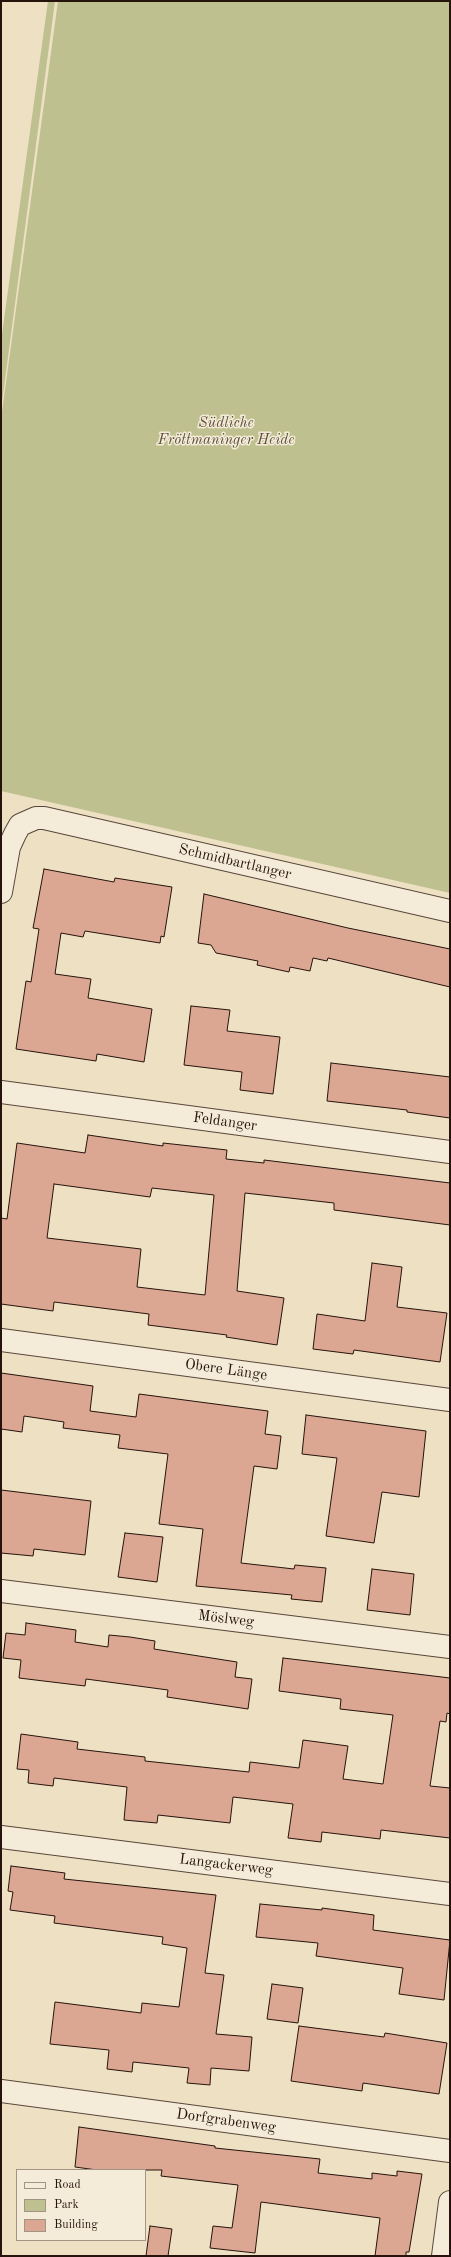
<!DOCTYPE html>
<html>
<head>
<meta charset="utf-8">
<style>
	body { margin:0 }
	#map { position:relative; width:451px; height:2257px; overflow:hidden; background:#eee0c3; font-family:"Old Standard TT",serif }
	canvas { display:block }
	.frame { position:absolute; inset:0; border:2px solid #26130c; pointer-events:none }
	.legend { position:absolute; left:16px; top:2169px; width:130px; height:72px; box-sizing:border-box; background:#f4ebd8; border:1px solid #a29586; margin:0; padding:5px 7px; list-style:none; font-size:12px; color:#26130c }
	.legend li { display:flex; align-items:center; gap:8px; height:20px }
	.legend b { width:20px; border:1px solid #a29586 }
</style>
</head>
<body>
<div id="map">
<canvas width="451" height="2257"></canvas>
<div class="frame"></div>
<ul class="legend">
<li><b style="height:5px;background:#f4ebd8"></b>Road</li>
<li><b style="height:11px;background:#bfc08f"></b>Park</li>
<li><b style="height:11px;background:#dba792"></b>Building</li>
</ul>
</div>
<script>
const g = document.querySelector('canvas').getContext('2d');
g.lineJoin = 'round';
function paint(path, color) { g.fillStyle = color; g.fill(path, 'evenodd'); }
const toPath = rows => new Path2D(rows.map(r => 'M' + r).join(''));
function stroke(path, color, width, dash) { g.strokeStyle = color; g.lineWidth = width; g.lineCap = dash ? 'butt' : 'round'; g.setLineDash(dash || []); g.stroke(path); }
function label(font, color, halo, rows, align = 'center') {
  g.font = font + ' "Old Standard TT",serif'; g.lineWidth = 3; g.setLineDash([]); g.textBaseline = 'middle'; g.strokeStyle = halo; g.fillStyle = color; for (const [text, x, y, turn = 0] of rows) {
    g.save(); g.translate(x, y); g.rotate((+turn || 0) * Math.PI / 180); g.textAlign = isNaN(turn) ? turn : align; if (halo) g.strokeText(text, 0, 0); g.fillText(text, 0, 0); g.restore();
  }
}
const green = toPath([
	[48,1,55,1,1,410,1,341],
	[58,1,450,1,450,893,1,791,1,419]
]);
const building = toPath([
	[44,869,114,882,115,878,172,887,164,937,161,936,160,943,85,931,83,937,61,933,55,974,91,979,88,998,152,1009,144,1062,97,1054,96,1061,16,1049,26,981,31,982,39,929,33,928,44,869],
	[204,894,348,928,450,949,450,987,328,958,327,961,313,958,310,971,290,967,289,972,257,965,258,961,216,953,211,945,198,943,204,894],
	[191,1006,230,1010,227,1031,280,1037,273,1094,240,1090,242,1072,184,1065,191,1006],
	[331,1063,450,1077,450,1118,407,1112,407,1110,327,1101,331,1063],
	[88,1135,163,1146,163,1143,227,1150,226,1159,264,1163,264,1160,450,1183,450,1225,334,1210,334,1203,245,1193,237,1291,284,1298,277,1345,226,1337,227,1335,148,1325,149,1314,54,1302,53,1311,1,1304,1,1218,7,1219,17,1143,85,1153,88,1135],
	[54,1184,150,1197,152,1188,214,1195,205,1295,137,1287,141,1249,47,1238,54,1184],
	[372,1263,402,1267,397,1307,447,1313,440,1362,354,1350,353,1354,313,1349,317,1314,365,1321,372,1263],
	[1,1373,93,1386,90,1411,136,1417,139,1394,268,1411,265,1434,281,1436,277,1469,254,1466,241,1563,294,1569,295,1565,326,1568,322,1602,291,1599,292,1595,196,1586,203,1529,159,1524,168,1454,118,1448,120,1435,63,1428,64,1422,24,1416,22,1432,1,1429,1,1373],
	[306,1415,426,1431,419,1497,382,1492,374,1543,326,1536,337,1458,302,1454,306,1415],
	[1,1490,91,1501,85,1555,34,1549,33,1556,1,1553,1,1490],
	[125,1533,163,1537,157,1582,118,1577,125,1533],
	[372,1569,414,1574,410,1615,367,1610,372,1569],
	[26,1623,76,1630,75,1642,108,1647,109,1635,130,1637,155,1641,154,1649,237,1662,235,1677,252,1679,248,1709,167,1697,168,1690,86,1679,85,1686,19,1678,21,1660,3,1658,6,1633,25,1635,26,1623],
	[283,1658,450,1678,450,1714,447,1713,446,1722,440,1721,430,1786,450,1788,450,1838,381,1830,380,1839,322,1832,321,1842,288,1838,293,1804,233,1797,230,1823,158,1815,157,1823,124,1820,127,1787,54,1778,53,1786,28,1783,29,1770,17,1769,21,1734,78,1742,77,1749,145,1757,145,1761,249,1772,250,1762,299,1768,303,1740,348,1746,343,1779,383,1784,393,1715,340,1709,341,1699,279,1691,283,1658],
	[11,1866,65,1873,64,1879,216,1895,205,1973,224,1975,216,2034,252,2037,249,2071,211,2068,210,2085,187,2083,189,2068,133,2062,132,2072,107,2069,109,2050,50,2044,55,2002,141,2013,142,2003,179,2007,187,1948,162,1944,163,1937,54,1923,55,1916,10,1910,13,1892,8,1891,11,1866],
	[260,1904,322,1910,322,1908,374,1915,373,1930,450,1940,444,2000,399,1994,403,1968,316,1956,318,1943,256,1937,260,1904],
	[272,1984,303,1988,298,2023,267,2019,272,1984],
	[299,2026,384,2037,385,2033,447,2043,439,2094,363,2083,362,2091,291,2081,299,2026],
	[79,2127,215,2146,215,2148,320,2159,318,2173,372,2179,372,2173,397,2176,397,2171,422,2174,409,2252,406,2252,406,2256,375,2256,380,2218,261,2202,255,2253,210,2248,213,2226,232,2228,238,2185,161,2176,162,2170,97,2170,75,2167,79,2127],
	[150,2226,172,2229,168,2256,146,2256,150,2226]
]);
const minor = toPath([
	[1,892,9,847,15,834,20,825,36,818,44,818,450,911],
	[1,1092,450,1152],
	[1,1340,450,1400],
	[1,1591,450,1647],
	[1,1837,450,1894],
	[1,2091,450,2151],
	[443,2256,450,2202]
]);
const parkNames = [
	["Südliche",226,423],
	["Fröttmaninger Heide",226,440]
];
const streetNames = [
	["Schmidbartlanger",235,862,13],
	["Feldanger",225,1122,8],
	["Obere Länge",226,1370,8],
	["Möslweg",226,1619,7],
	["Langackerweg",226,1865,7],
	["Dorfgrabenweg",226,2121,8]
];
paint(green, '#bfc08f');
paint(building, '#dba792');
stroke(building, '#26130c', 1);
stroke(minor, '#58463a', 24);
stroke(minor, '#f4ebd8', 22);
label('italic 15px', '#5c503a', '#f4ebd8', parkNames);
label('15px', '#26130c', '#f4ebd8', streetNames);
</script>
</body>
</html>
